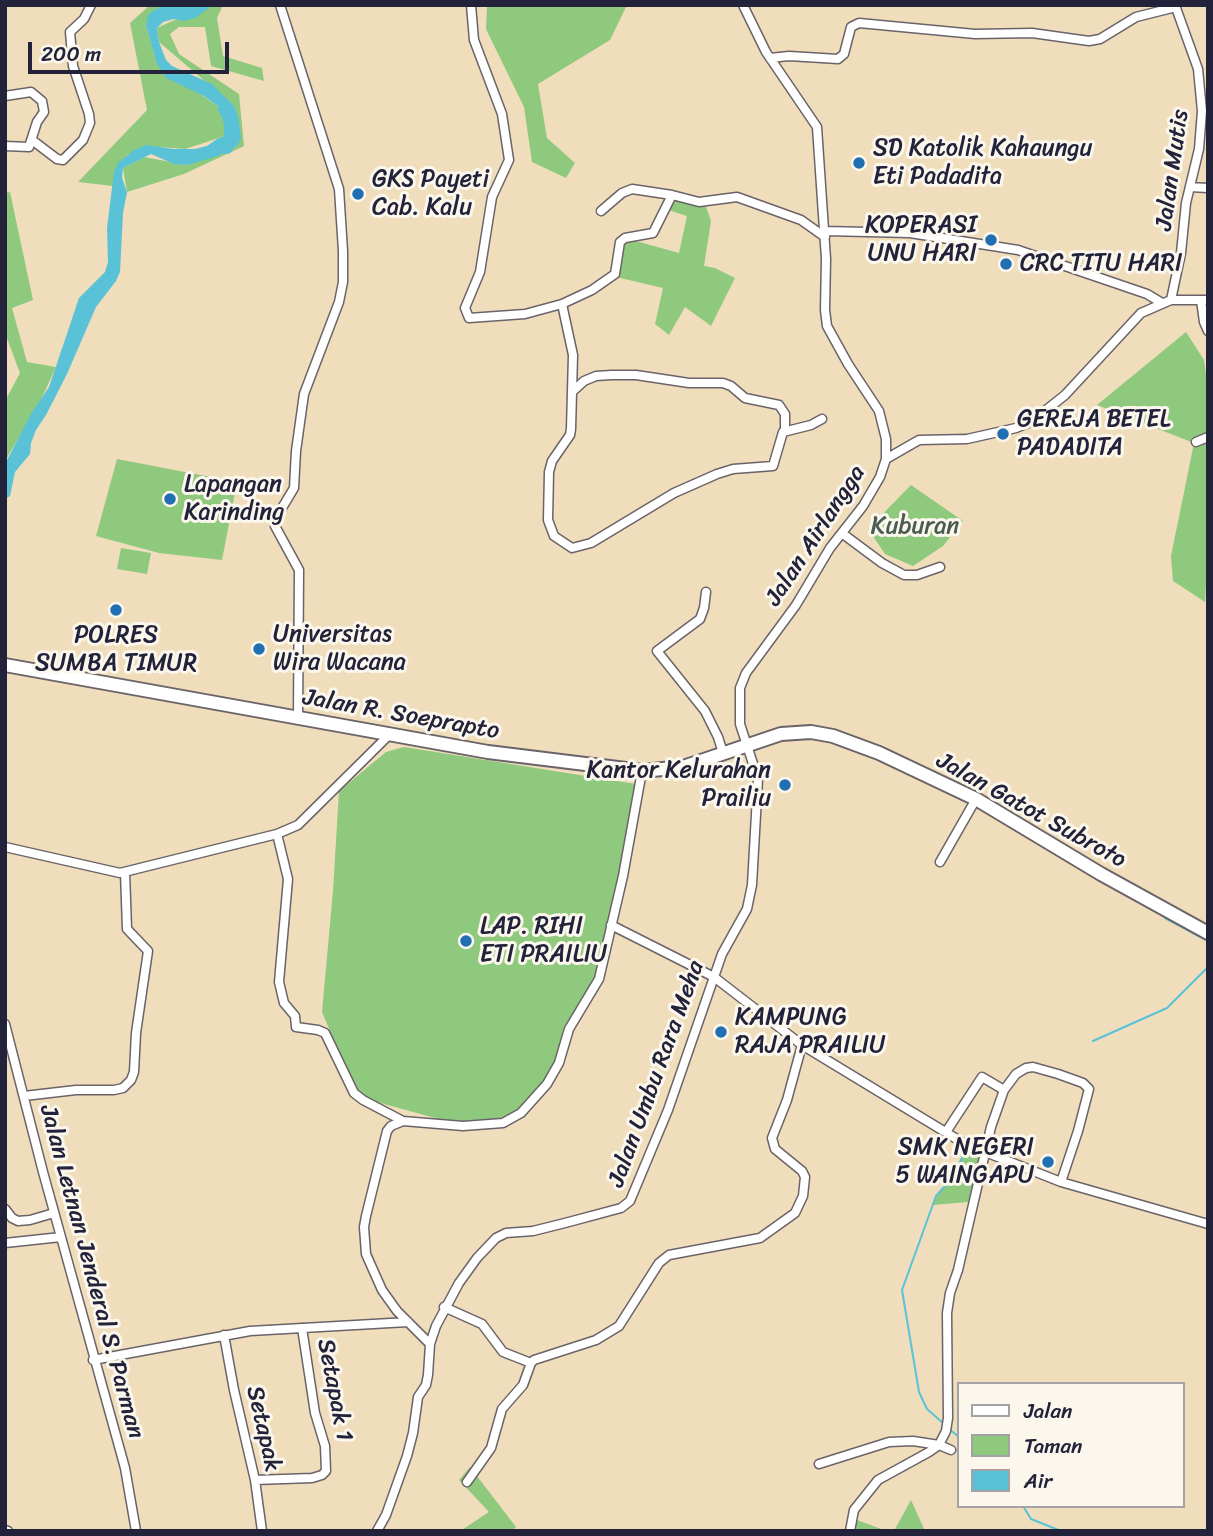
<!DOCTYPE html>
<html>
<head>
<meta charset="utf-8">
<style>
	body { margin:0 }
	#map { position:relative; width:1213px; height:1536px; overflow:hidden; background:#f0ddbc; font-family:Sriracha,sans-serif }
	canvas { display:block }
	.frame { position:absolute; inset:0; border:7px solid #22223b; pointer-events:none }
	.legend { position:absolute; left:957px; top:1382px; width:228px; height:126px; box-sizing:border-box; background:#fbf7ec; border:2px solid #a4a2a5; margin:0; padding:9px 12px; list-style:none; font-size:21px; color:#22223b }
	.legend li { display:flex; align-items:center; gap:14px; height:35px }
	.legend b { width:35px; border:2px solid #a4a2a5 }
	.scale { position:absolute; left:28px; top:42px; width:201px; height:32px; box-sizing:border-box; border:4px solid #22223b; border-top:0; padding-left:9px; font-size:21px; line-height:24px; white-space:nowrap; color:#22223b; -webkit-text-stroke:5px #fbf7ec; paint-order:stroke }
</style>
</head>
<body>
<div id="map">
<canvas width="1213" height="1536"></canvas>
<div class="frame"></div>
<ul class="legend">
<li><b style="height:9px;background:#fff"></b>Jalan</li>
<li><b style="height:19px;background:#8fc97e"></b>Taman</li>
<li><b style="height:19px;background:#59c2d6"></b>Air</li>
</ul>
<div class="scale">200 m</div>
</div>
<script>
const g = document.querySelector('canvas').getContext('2d');
g.lineJoin = 'round';
function paint(path, color) { g.fillStyle = color; g.fill(path, 'evenodd'); }
const toPath = rows => new Path2D(rows.map(r => 'M' + r).join(''));
function stroke(path, color, width, dash) { g.strokeStyle = color; g.lineWidth = width; g.lineCap = dash ? 'butt' : 'round'; g.setLineDash(dash || []); g.stroke(path); }
function label(font, color, halo, rows, align = 'center') {
  g.font = font + ' Sriracha,sans-serif'; g.lineWidth = 6; g.setLineDash([]); g.textBaseline = 'middle'; g.strokeStyle = halo; g.fillStyle = color; for (const [text, x, y, turn = 0] of rows) {
    g.save(); g.translate(x, y); g.rotate((+turn || 0) * Math.PI / 180); g.textAlign = isNaN(turn) ? turn : align; if (halo) g.strokeText(text, 0, 0); g.fillText(text, 0, 0); g.restore();
  }
}
const green = toPath([
	[150,5,169,5,146,26,157,63,223,110,225,136,185,149,147,146,127,155,113,186,78,182,147,110,130,23],
	[208,5,223,5,217,18,223,56,262,68,264,81,211,66,205,27,179,27,170,34,179,54,239,94,244,146,184,174,127,192,123,168,144,157,187,165,238,145,234,106,159,42,157,28],
	[487,5,627,5,610,40,538,84,547,138,575,163,566,178,532,162,524,107,486,29],
	[10,192,33,300,12,308,27,362,56,367,40,402,5,461,5,401,20,373,5,333,5,193],
	[675,199,704,201,711,221,704,266,715,268,735,278,711,326,685,307,669,335,655,324,663,288,612,276,625,238,679,253,687,216,668,210],
	[1186,332,1204,360,1208,389,1208,551,1205,602,1173,581,1171,556,1194,443,1097,405],
	[117,459,237,482,222,560,159,553,96,536],
	[911,485,963,521,943,546,913,566,885,554,868,529],
	[121,548,151,553,147,574,117,569],
	[404,747,636,784,620,872,601,957,592,988,564,1026,554,1070,534,1094,508,1118,496,1121,446,1121,366,1099,354,1088,322,1012,333,891,339,791,386,752],
	[967,1145,983,1151,968,1202,933,1205,936,1196,953,1177],
	[470,1467,516,1527,512,1531,460,1531,489,1512,459,1480],
	[911,1500,925,1531,894,1531],
	[854,1519,887,1531,852,1531]
]);
const water = toPath([
	[166,5,213,5,195,18,184,21,174,19,163,22,157,28,159,42,166,60,172,66,212,84,234,106,238,116,241,138,238,145,218,156,187,165,174,164,151,154,123,168,122,178,127,192,123,213,120,272,116,281,96,307,67,374,46,415,36,430,31,443,30,454,15,472,10,496,5,499,5,464,31,414,49,387,79,298,105,272,108,262,107,228,114,172,118,163,134,150,147,145,173,149,195,149,207,146,217,139,232,133,232,129,223,110,204,96,166,78,157,64,146,26,148,15,154,10]
]);
const stream = toPath([
	[1165,918,1208,941],
	[1093,1041,1167,1008,1208,967],
	[943,1423,927,1409,919,1392,902,1290,936,1196,953,1177,966,1149],
	[949,1429,959,1437],
	[1023,1506,1031,1519,1061,1531]
]);
const river = toPath([
	[224,109,228,115,230,126,230,141,227,148]
]);
const minor = toPath([
	[280,5,339,189,343,251,343,282,339,302,304,394,296,451,294,488,279,513,275,526,299,570,298,718],
	[471,5,474,40,502,114,509,160,492,197,480,272,465,308,469,318,525,314,562,304,592,290,615,274,620,242,625,238,653,233,672,195,699,202,737,197,801,220,825,237],
	[743,5,766,52,817,127,826,259,825,310,827,326,848,364,879,411,886,439,886,459],
	[770,58,789,56,838,59,844,54,851,27,859,23,975,34,1032,33,1089,41,1100,39,1136,17,1176,7],
	[5,96,31,92,42,101,44,112,37,122,29,147,5,146],
	[32,140,57,159,63,160,83,140,90,123,89,114,73,66,70,32,84,19,91,5],
	[1190,187,1208,188],
	[601,211,622,193,632,189,672,195],
	[825,231,910,233,1018,250,1147,294,1162,303],
	[1171,300,1181,253,1186,203,1199,149,1202,111,1198,69,1175,5],
	[1201,300,1204,322,1208,331],
	[562,304,573,355,571,429,570,435,552,461,549,472,548,520,554,536,572,548,591,543,674,493,717,474,733,469,773,466,783,432,811,425,822,419],
	[572,392,584,381,596,376,611,375,636,375,689,383,723,383,731,386,745,398,779,405,785,414,785,431],
	[1196,442,1208,437],
	[843,534,882,563,904,575,917,575,940,567],
	[706,592,704,608,700,619,657,651,705,711,718,737,723,753],
	[277,834,288,879,279,982,284,1003,295,1016,296,1027,318,1030,325,1033,354,1093,363,1100,403,1121],
	[5,847,120,873,277,834,298,825,390,734],
	[940,862,976,799],
	[611,925,714,977,802,1045,965,1144,1061,1182,1208,1224],
	[5,1024,43,1172,125,1468,136,1531],
	[24,1096,76,1090,114,1090,123,1088,131,1080,134,1072,136,1033,148,951,127,929,125,872],
	[946,1132,982,1077,1004,1090],
	[5,1209,12,1218,18,1221,30,1220,54,1213],
	[5,1243,61,1237],
	[444,1307,482,1324,503,1352,531,1363],
	[224,1335,234,1390,255,1480,262,1531],
	[430,1344,397,1311,382,1290,366,1254,364,1227,366,1216,387,1131,391,1126,403,1121,463,1126,503,1123,521,1113,547,1084,559,1063,569,1029,599,979,623,876,642,771],
	[93,1360,250,1331,408,1322],
	[819,1464,889,1442,913,1441,939,1445,951,1450],
	[255,1480,312,1478,322,1475,326,1471,325,1446,315,1413,302,1328],
	[467,1482,491,1448,502,1409,523,1385,531,1363,534,1360,596,1340,619,1326,659,1263,669,1255,760,1238,795,1213,803,1196,805,1177,802,1171,775,1149,772,1138,787,1100,802,1045],
	[5,1530,8,1531],
	[377,1531,386,1515,407,1456,413,1433,418,1397,426,1385,428,1375,430,1344,436,1326,459,1283,477,1258,496,1238,506,1233,533,1231,565,1223,621,1208,630,1201,668,1110,722,954,747,909,752,885,758,779,740,724,740,688,746,673,796,605,830,548,863,506,880,477,886,459,919,440,967,439,1016,428,1031,422,1065,395,1141,313,1171,300,1208,300],
	[850,1531,854,1510,878,1480,929,1452,939,1445,946,1431,948,1418,947,1313,950,1293,958,1270,991,1127,1004,1090,1016,1074,1026,1068,1033,1067,1058,1074,1083,1083,1089,1089,1078,1131,1061,1182]
]);
const highway = toPath([
	[5,665,488,752,642,771,683,767,781,734,811,732,833,736,879,753,976,799,1101,874,1208,933]
]);
const markers = [
	[859,163,7,"#1f6fb2"],
	[358,194,7,"#1f6fb2"],
	[991,240,7,"#1f6fb2"],
	[1006,264,7,"#1f6fb2"],
	[1003,434,7,"#1f6fb2"],
	[170,499,7,"#1f6fb2"],
	[116,610,7,"#1f6fb2"],
	[259,649,7,"#1f6fb2"],
	[785,785,7,"#1f6fb2"],
	[466,941,7,"#1f6fb2"],
	[721,1032,7,"#1f6fb2"],
	[1048,1162,7,"#1f6fb2"]
];
const poiNames = [
	["SD Katolik Kahaungu",873,149],
	["Eti Padadita",873,177],
	["GKS Payeti",372,180],
	["Cab. Kalu",372,208],
	["KOPERASI",977,226,"right"],
	["UNU HARI",977,254,"right"],
	["CRC TITU HARI",1020,264],
	["GEREJA BETEL",1017,420],
	["PADADITA",1017,448],
	["Lapangan",184,485],
	["Karinding",184,513],
	["Universitas",273,635],
	["Wira Wacana",273,663],
	["POLRES",116,636,"center"],
	["SUMBA TIMUR",116,664,"center"],
	["Kantor Kelurahan",771,771,"right"],
	["Prailiu",771,799,"right"],
	["LAP. RIHI",480,927],
	["ETI PRAILIU",480,955],
	["KAMPUNG",735,1018],
	["RAJA PRAILIU",735,1046],
	["SMK NEGERI",1034,1148,"right"],
	["5 WAINGAPU",1034,1176,"right"]
];
const streetNames = [
	["Jalan Mutis",1173,170,-82],
	["Jalan Airlangga",816,536,-57],
	["Jalan R. Soeprapto",401,715,10],
	["Jalan Gatot Subroto",1031,811,29],
	["Jalan Umbu Rara Meha",657,1074,-70],
	["Jalan Letnan Jenderal S. Parman",91,1272,75],
	["Setapak 1",334,1390,79],
	["Setapak",263,1429,77]
];
const parkNames = [
	["Kuburan",915,527]
];
paint(green, '#8fc97e');
paint(water, '#59c2d6');
stroke(stream, '#59c2d6', 2);
stroke(river, '#59c2d6', 12);
stroke(minor, '#6a6368', 11);
stroke(highway, '#6a6368', 16);
stroke(minor, '#fff', 8);
stroke(highway, '#fff', 12);
for (const [x, y, r, color] of markers) { const dot = new Path2D(); dot.arc(x, y, r, 0, 2 * Math.PI); g.fillStyle = color; g.fill(dot); stroke(dot, '#fbf7ec', 2.5); }
label('24px', '#22223b', '#fbf7ec', poiNames, 'left');
label('24px', '#22223b', '#fbf7ec', streetNames);
label('24px', '#485c52', '#fbf7ec', parkNames);
</script>
</body>
</html>
